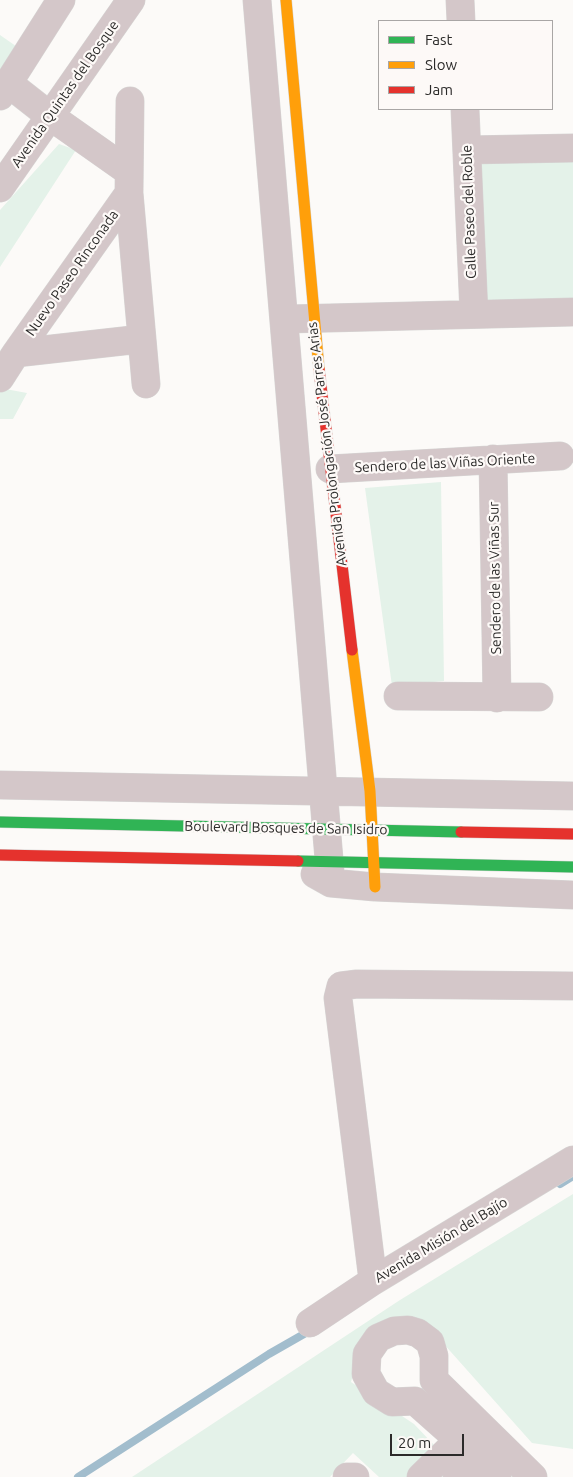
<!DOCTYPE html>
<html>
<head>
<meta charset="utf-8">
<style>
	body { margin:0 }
	#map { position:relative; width:573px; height:1477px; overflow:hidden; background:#fcfaf8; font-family:Ubuntu,sans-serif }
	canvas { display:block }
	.legend { position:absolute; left:378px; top:20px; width:175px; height:90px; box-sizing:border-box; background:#fdf9f7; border:1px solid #a9a6a5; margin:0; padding:6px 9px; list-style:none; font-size:15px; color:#2b2a29 }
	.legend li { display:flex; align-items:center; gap:10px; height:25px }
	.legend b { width:25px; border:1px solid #a9a6a5 }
	.scale { position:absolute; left:390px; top:1434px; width:74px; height:22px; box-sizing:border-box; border:2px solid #2b2a29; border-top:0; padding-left:6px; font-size:15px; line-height:18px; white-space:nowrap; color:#2b2a29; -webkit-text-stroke:4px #fdf9f7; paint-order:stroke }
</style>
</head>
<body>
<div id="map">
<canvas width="573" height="1477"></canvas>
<ul class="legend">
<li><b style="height:6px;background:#30b455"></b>Fast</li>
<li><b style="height:6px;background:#ff9f0a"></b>Slow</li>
<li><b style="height:6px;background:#e5322d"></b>Jam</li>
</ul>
<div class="scale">20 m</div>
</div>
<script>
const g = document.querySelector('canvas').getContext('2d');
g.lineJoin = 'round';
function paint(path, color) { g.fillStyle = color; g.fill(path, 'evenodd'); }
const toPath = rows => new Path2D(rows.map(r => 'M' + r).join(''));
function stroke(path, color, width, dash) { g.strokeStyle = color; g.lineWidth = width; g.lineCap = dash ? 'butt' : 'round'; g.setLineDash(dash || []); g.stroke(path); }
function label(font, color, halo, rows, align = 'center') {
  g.font = font + ' Ubuntu,sans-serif'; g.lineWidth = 4.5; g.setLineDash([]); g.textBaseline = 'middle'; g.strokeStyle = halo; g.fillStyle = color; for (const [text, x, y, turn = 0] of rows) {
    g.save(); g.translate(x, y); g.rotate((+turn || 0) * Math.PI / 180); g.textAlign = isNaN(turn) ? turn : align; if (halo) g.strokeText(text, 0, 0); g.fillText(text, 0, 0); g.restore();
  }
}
const green = toPath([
	[0,35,23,51,0,87],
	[59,144,76,150,0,267,0,210],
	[573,148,573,308,482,309,471,149],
	[0,388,27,393,13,419,0,419],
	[441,482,444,681,392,686,365,488],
	[573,1194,573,1449,532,1443,426,1324,365,1332,351,1382,414,1424,435,1446,407,1477,379,1477,353,1453,330,1477,132,1477,400,1300]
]);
const stream = toPath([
	[560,1184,573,1176],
	[78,1477,269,1354,311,1330]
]);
const street = toPath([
	[257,0,331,883],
	[460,0,461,21],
	[8,83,50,116,128,171],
	[0,96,61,0],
	[130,101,129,193,146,384],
	[465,109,474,314],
	[467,150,573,148],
	[0,188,131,0],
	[288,319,573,312],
	[16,353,141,339],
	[0,378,16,353,129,193],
	[493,459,497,698],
	[330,469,560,456],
	[398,696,539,697],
	[0,785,573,796],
	[315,874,331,883,375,887,573,895],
	[373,1281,338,998,341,986,357,984,573,986],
	[310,1323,373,1281,573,1160],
	[347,1477,355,1477],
	[421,1477,472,1427],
	[457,1477,476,1458,491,1446],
	[497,1477,459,1440,415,1401,392,1402,376,1392,366,1374,367,1354,378,1338,394,1331,408,1330,418,1333,430,1342,434,1356,434,1380,533,1477]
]);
const fast = toPath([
	[0,822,461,832],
	[298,861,573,867]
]);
const slow = toPath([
	[286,0,319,369],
	[352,650,370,791,375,887]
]);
const jam = toPath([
	[319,369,352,650],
	[461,832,573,834],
	[0,855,298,861]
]);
const streetNames = [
	["Avenida Quintas del Bosque",65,94,-55],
	["Calle Paseo del Roble",469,212,-92],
	["Nuevo Paseo Rinconada",72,273,-55],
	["Avenida Prolongación José Parres Arias",327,444,-97],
	["Sendero de las Viñas Oriente",445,463,-3],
	["Sendero de las Viñas Sur",495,578,-91],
	["Boulevard Bosques de San Isidro",286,828,1],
	["Avenida Misión del Bajío",441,1240,-31]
];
paint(green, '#e4f2e9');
stroke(stream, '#a2bdcd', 8);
stroke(street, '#d6d5d4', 29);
stroke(fast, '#d6d5d4', 12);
stroke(slow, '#d6d5d4', 12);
stroke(jam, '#d6d5d4', 12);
stroke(street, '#d4c7c9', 28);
stroke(fast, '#30b455', 11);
stroke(slow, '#ff9f0a', 11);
stroke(jam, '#e5322d', 11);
label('14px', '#2b2a29', '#fdf9f7', streetNames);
</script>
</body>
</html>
